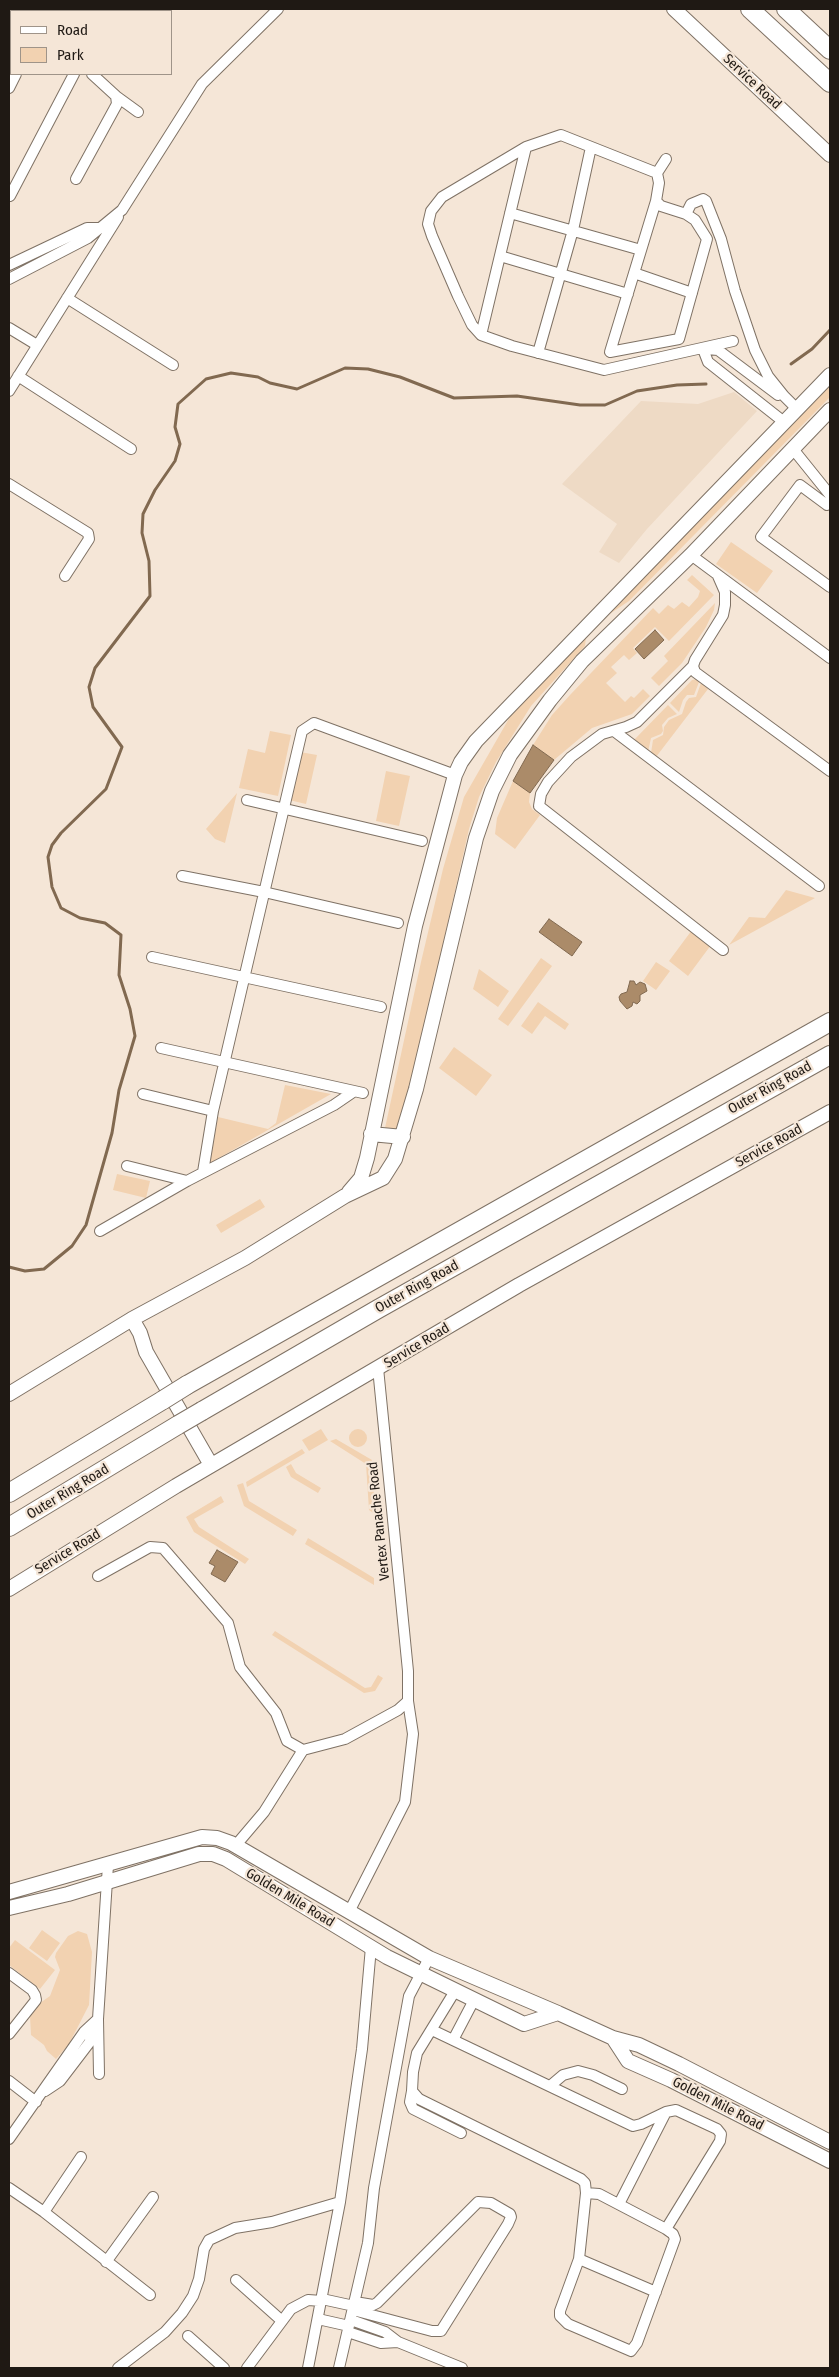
<!DOCTYPE html>
<html>
<head>
<meta charset="utf-8">
<style>
	body { margin:0 }
	#map { position:relative; width:839px; height:2377px; overflow:hidden; background:#f5e6d7; font-family:"Fira Sans Condensed",sans-serif }
	canvas { display:block }
	.frame { position:absolute; inset:0; border:10px solid #1f1914; pointer-events:none }
	.legend { position:absolute; left:10px; top:10px; width:162px; height:65px; box-sizing:border-box; background:#f5e6d7; border:1px solid #9f9489; margin:0; padding:6px 9px; list-style:none; font-size:15px; color:#1f1914 }
	.legend li { display:flex; align-items:center; gap:10px; height:25px }
	.legend b { width:25px; border:1px solid #9f9489 }
</style>
</head>
<body>
<div id="map">
<canvas width="839" height="2377"></canvas>
<div class="frame"></div>
<ul class="legend">
<li><b style="height:6px;background:#fff"></b>Road</li>
<li><b style="height:14px;background:#f2d2b1"></b>Park</li>
</ul>
</div>
<script>
const g = document.querySelector('canvas').getContext('2d');
g.lineJoin = 'round';
function paint(path, color) { g.fillStyle = color; g.fill(path, 'evenodd'); }
const toPath = rows => new Path2D(rows.map(r => 'M' + r).join(''));
function stroke(path, color, width, dash) { g.strokeStyle = color; g.lineWidth = width; g.lineCap = dash ? 'butt' : 'round'; g.setLineDash(dash || []); g.stroke(path); }
function label(font, color, halo, rows, align = 'center') {
  g.font = font + ' "Fira Sans Condensed",sans-serif'; g.lineWidth = 4.5; g.setLineDash([]); g.textBaseline = 'middle'; g.strokeStyle = halo; g.fillStyle = color; for (const [text, x, y, turn = 0] of rows) {
    g.save(); g.translate(x, y); g.rotate((+turn || 0) * Math.PI / 180); g.textAlign = isNaN(turn) ? turn : align; if (halo) g.strokeText(text, 0, 0); g.fillText(text, 0, 0); g.restore();
  }
}
const built = toPath([
	[734,392,757,411,647,529,619,563,599,552,617,524,562,484,641,401,698,404]
]);
const green = toPath([
	[830,383,830,397,629,601,608,615,605,612],
	[731,542,773,571,757,593,716,564],
	[692,575,714,595,669,641,655,627,633,648,637,653,629,660,624,655,611,667,617,673,606,683,625,702,631,696,634,698,643,689,650,696,632,714,592,728,554,760,533,745,552,715,570,695,653,608,659,614,668,605,674,609,682,602,689,607,698,597,700,591,687,580],
	[715,603,714,610,706,627,682,663,659,686,651,678,668,661,664,656],
	[584,633,586,637,585,646,531,706,496,762,479,797,469,829,401,1129,390,1132,385,1128,421,962,443,869,464,797,511,715],
	[697,679,699,682,694,695,687,695,683,700,679,712,670,703,692,680],
	[701,683,708,689,656,757,651,753,653,740,663,735,664,727,669,720,682,714,686,702,689,698,696,697],
	[668,705,677,714,668,718,662,725,663,731,661,734,651,738,648,752,634,740],
	[270,731,291,735,278,796,239,788,248,749,265,753],
	[300,752,317,755,306,804,289,800],
	[386,771,410,776,399,826,376,821],
	[513,781,530,793,529,802,532,809,540,815,515,849,495,834,497,818],
	[237,793,225,843,215,839,206,829],
	[786,890,815,898,729,945,749,917,765,918],
	[692,930,711,945,688,976,669,961],
	[541,958,552,966,508,1026,498,1019],
	[656,962,670,971,656,990,643,981],
	[479,969,509,991,498,1007,473,989],
	[538,1002,569,1024,565,1030,545,1016,532,1034,521,1026],
	[454,1047,492,1075,476,1096,439,1068],
	[285,1085,331,1094,210,1163,218,1117,268,1129,276,1123],
	[117,1174,150,1181,146,1198,113,1190],
	[260,1199,265,1207,221,1233,216,1225],
	'349 1438a9 9 0 1 1 18 0a9 9 0 1 1-18 0Z',
	[321,1429,328,1440,309,1451,302,1440],
	[336,1439,372,1460,375,1514,369,1510,366,1464,330,1441],
	[302,1449,305,1453,247,1487,246,1482],
	[291,1464,296,1473,321,1488,318,1493,291,1477,286,1467],
	[243,1483,249,1501,297,1530,293,1536,244,1506,237,1485],
	[221,1496,224,1502,194,1519,199,1527,249,1559,245,1564,194,1532,186,1517],
	[308,1538,374,1578,374,1585,305,1544],
	[275,1631,365,1688,371,1687,378,1675,383,1678,375,1691,364,1693,272,1635],
	[42,1930,60,1943,47,1961,29,1948],
	[78,1931,87,1934,92,1952,89,2005,69,2044,56,2059,47,2051,44,2045,31,2035,30,2016,40,2003,50,1996,60,1970,55,1957,56,1953,68,1936],
	[15,1940,55,1970,40,1989,9,1965,9,1948]
]);
const water = toPath([
	[655,630,664,640,644,659,635,649,655,630],
	[533,745,554,760,530,793,513,781,533,745],
	[549,919,582,942,572,956,539,932,549,919],
	[630,981,634,981,636,985,640,982,645,984,647,991,640,995,640,1001,637,1004,633,1002,632,1006,627,1009,620,1001,619,997,621,994,627,992,630,981],
	[217,1550,238,1562,225,1582,211,1574,215,1566,209,1563,217,1550]
]);
const stream = toPath([
	[791,364,812,349,830,330],
	[9,1267,25,1271,44,1269,72,1246,86,1225,112,1133,119,1090,135,1036,130,1009,119,975,121,935,105,923,80,918,61,908,52,887,48,857,52,845,61,833,106,789,122,747,93,707,89,687,95,668,150,596,149,561,142,533,143,514,155,490,175,461,180,444,175,427,178,404,206,379,231,373,258,377,270,383,297,389,345,368,368,369,400,377,454,398,517,396,580,405,605,405,637,391,677,385,706,384]
]);
const street = toPath([
	[20,9,23,11],
	[9,88,16,74],
	[116,96,138,112],
	[657,173,666,159],
	[76,179,117,104,116,96,92,74],
	[10,196,74,74],
	[656,201,610,352,679,339,707,239,695,220,686,214,661,206,656,201,659,183,657,173,561,135,526,147,442,197,431,211,428,224,432,236,458,296,472,325,481,335,512,346,604,370,733,341],
	[510,213,641,250],
	[686,214,691,204,703,199,706,201,721,239,735,291,755,350,768,376,784,396,797,409],
	[500,256,628,294],
	[9,265,87,228,100,228],
	[634,273,692,293],
	[9,279,88,238,122,210,202,84,278,9],
	[67,298,173,365],
	[9,328,37,345],
	[481,335,526,147],
	[703,349,708,362,784,422],
	[707,349,718,350,778,395],
	[538,353,573,230,591,147],
	[18,376,131,449],
	[9,391,118,217],
	[793,449,830,495],
	[9,484,88,533,89,539,65,576],
	[830,500,827,505,800,485,761,537,830,587],
	[691,555,830,658],
	[718,576,725,592,725,605,723,615,695,660,693,666,695,672,830,771],
	[693,666,637,722,626,727,602,734,571,757,548,782,541,794,539,806,723,950],
	[614,731,819,886],
	[247,800,422,841],
	[182,876,264,892,398,923],
	[152,957,381,1007],
	[161,1048,363,1093],
	[143,1094,213,1111],
	[127,1166,187,1181],
	[203,1172,213,1111,302,731,314,723,455,775],
	[100,1231,187,1181,334,1105,353,1092],
	[98,1576,150,1547,163,1548,228,1623,240,1667,276,1713,287,1741,303,1750],
	[236,1845,264,1812,303,1750,345,1739,398,1710,408,1701],
	[349,1912,405,1802,413,1734,408,1701,408,1671,378,1368],
	[9,1973,32,1990,35,1995,36,2000,9,2034],
	[455,1991,417,2053,413,2072,412,2091,419,2099,581,2179,585,2183,586,2193,579,2259,560,2311,560,2316,568,2324,631,2351,637,2343,675,2239,673,2234,666,2229,599,2194,586,2193],
	[432,2030,633,2126,641,2124,666,2112,676,2110,717,2129,721,2134,720,2141,666,2229],
	[453,2040,474,2000],
	[99,2074,98,2019,108,1865],
	[9,2081,36,2102],
	[550,2086,563,2075,578,2071,593,2075,622,2089],
	[45,2091,60,2081,89,2043,96,2025],
	[412,2091,410,2102,413,2109,461,2133],
	[9,2139,84,2032,98,2019],
	[9,2188,44,2212,150,2295],
	[619,2204,666,2112],
	[44,2212,81,2157],
	[579,2259,656,2292],
	[106,2262,153,2197],
	[236,2280,282,2321],
	[322,2299,354,2306],
	[353,2310,432,2331,441,2331,508,2224,511,2217,510,2214,491,2203,478,2202,377,2303,373,2305,355,2302],
	[318,2319,349,2326],
	[351,2320,385,2332,398,2342,462,2368],
	[348,2332,381,2343,398,2342],
	[188,2336,224,2368],
	[118,2368,165,2332,182,2313,193,2296,199,2279,204,2249,209,2240,235,2228,272,2222,340,2202],
	[247,2368,291,2309,308,2300,322,2301],
	[308,2368,340,2202,362,2049,371,1947],
	[339,2368,368,2243,374,2188,409,1996,429,1958]
]);
const secondary = toPath([
	[674,9,830,155],
	[371,1134,403,1137],
	[349,1192,361,1178,367,1158,415,926,455,775,461,762,476,741,830,375],
	[132,1319,140,1333,146,1352,211,1465],
	[9,1394,132,1319,245,1258,345,1196,383,1178,395,1159,416,1089,476,838,492,791,510,755,550,700,582,661,691,555,830,410],
	[9,1589,176,1486,519,1285,830,1112],
	[9,1892,202,1837,217,1838,231,1843,429,1958,558,2013,524,2024,387,1957,226,1859,213,1854,199,1854,68,1894,9,1908],
	[558,2013,613,2038,639,2045,679,2064,830,2142],
	[613,2038,628,2061,671,2080,830,2161]
]);
const highway = toPath([
	[750,9,830,83],
	[786,9,830,50],
	[187,1385,830,1022],
	[202,1411,378,1309,830,1055],
	[9,1493,163,1400],
	[9,1527,178,1425]
]);
const highwayBridge = toPath([
	[163,1400,187,1385],
	[178,1425,202,1411]
]);
const streetNames = [
	["Service Road",752,82,43],
	["Outer Ring Road",770,1088,-29],
	["Service Road",769,1146,-29],
	["Outer Ring Road",417,1287,-29],
	["Service Road",417,1346,-31],
	["Outer Ring Road",68,1492,-31],
	["Vertex Panache Road",379,1521,-96],
	["Service Road",68,1552,-31],
	["Golden Mile Road",290,1898,31],
	["Golden Mile Road",718,2104,27]
];
paint(built, '#eedac5');
paint(green, '#f2d2b1');
paint(water, '#ab8b69');
stroke(water, '#816950', 1);
stroke(stream, '#816950', 3);
stroke(street, '#7f7265', 12);
stroke(secondary, '#7f7265', 16);
stroke(highway, '#7f7265', 20);
stroke(street, '#fff', 10);
stroke(secondary, '#fff', 14);
stroke(highway, '#fff', 18);
stroke(highwayBridge, '#7f7265', 20, []);
stroke(highwayBridge, '#fff', 18);
label('14px', '#1f1914', '#f5e6d7', streetNames);
</script>
</body>
</html>
